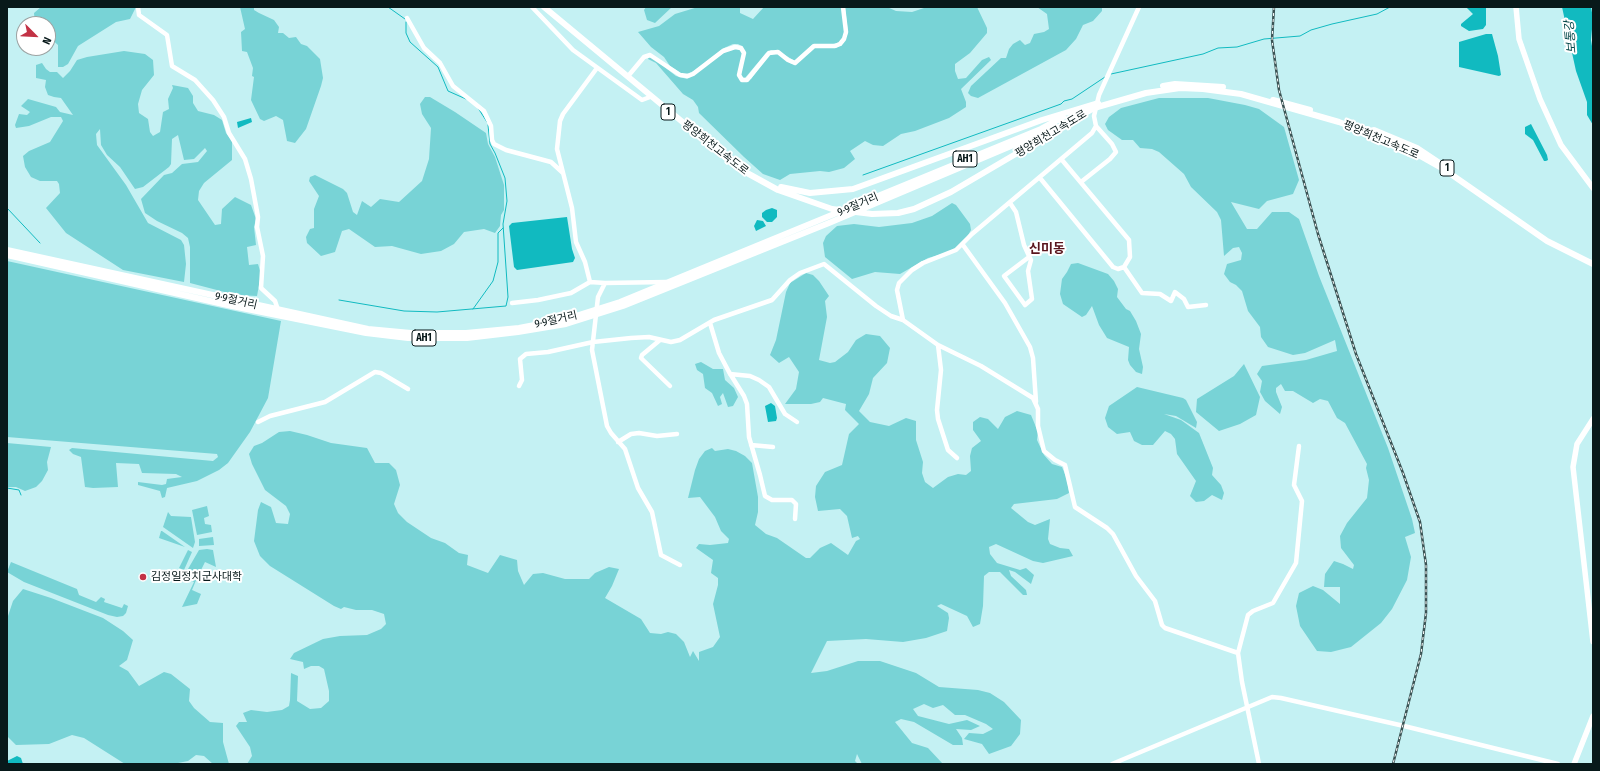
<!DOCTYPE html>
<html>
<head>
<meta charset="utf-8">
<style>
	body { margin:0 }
	#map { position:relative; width:1600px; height:771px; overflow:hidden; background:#c4f1f3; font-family:"Fira Sans Condensed",sans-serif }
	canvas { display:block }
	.frame { position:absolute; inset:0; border:8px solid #08191a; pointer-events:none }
	.north { position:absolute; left:16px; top:16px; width:40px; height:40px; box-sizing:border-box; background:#fff; border:1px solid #9ca3a3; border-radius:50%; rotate:114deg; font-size:11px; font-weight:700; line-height:16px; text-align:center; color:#08191a }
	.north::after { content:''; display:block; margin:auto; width:14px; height:18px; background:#c23245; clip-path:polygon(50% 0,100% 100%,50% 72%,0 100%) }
</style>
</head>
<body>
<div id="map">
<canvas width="1600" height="771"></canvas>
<div class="frame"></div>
<div class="north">N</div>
</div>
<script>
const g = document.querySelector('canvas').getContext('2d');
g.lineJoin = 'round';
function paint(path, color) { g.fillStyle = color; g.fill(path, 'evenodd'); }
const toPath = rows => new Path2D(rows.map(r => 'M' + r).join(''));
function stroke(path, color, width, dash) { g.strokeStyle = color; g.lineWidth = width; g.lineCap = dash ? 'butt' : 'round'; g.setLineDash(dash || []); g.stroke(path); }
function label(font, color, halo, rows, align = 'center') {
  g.font = font + ' "Fira Sans Condensed","Noto Sans KR",sans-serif'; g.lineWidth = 4; g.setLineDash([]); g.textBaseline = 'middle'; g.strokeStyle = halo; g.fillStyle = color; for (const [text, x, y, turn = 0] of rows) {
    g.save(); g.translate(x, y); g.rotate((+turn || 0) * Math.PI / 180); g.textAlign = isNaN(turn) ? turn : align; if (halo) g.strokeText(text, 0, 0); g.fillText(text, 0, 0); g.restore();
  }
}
const green = toPath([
	[41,7,136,7,130,19,116,22,78,46,68,64,63,67,58,67,58,45,48,36,48,24,35,24,34,13],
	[240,7,254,7,254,10,259,13,274,20,279,27,278,33,283,33,289,38,296,37,301,44,307,46,320,59,323,78,321,86,306,129,295,143,287,141,283,120,276,116,264,121,260,119,251,100,254,77,252,76,253,68,247,52,242,51,241,32,245,29],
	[646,7,672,7,655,23,647,20,644,10],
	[698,7,740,7,740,13,753,19,764,7,842,7,845,22,844,36,840,42,830,45,812,45,795,61,778,51,771,50,766,53,745,78,741,77,743,47,738,44,733,44,724,48,694,71,684,75,670,66,664,57,651,47,638,32,659,26,675,14],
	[845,7,887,7,896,11,912,12,927,7,977,7,987,28,987,33,970,53,955,64,955,71,958,79,966,78,982,60,989,57,991,60,961,89,966,102,966,107,949,118,915,131,901,134,883,146,873,145,865,141,850,151,855,159,844,168,829,172,820,171,790,174,780,180,763,174,744,157,699,113,698,107,693,100,683,94,656,63,648,59,649,57,653,58,676,76,687,79,725,52,736,48,741,51,743,55,738,77,742,81,751,79,770,54,779,54,790,63,795,65,814,48,836,48,841,45,848,33],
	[1037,7,1102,7,1102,11,1093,21,1083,25,1076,39,1066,50,978,98,971,96,968,93,971,86,1001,58,1006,58,1009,49,1013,44,1020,40,1025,45,1030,43,1034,34,1044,32,1049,29,1047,14],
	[124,51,145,54,153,60,154,75,142,90,138,104,139,113,148,119,150,132,153,136,160,132,163,112,169,109,168,99,173,88,172,85,188,88,193,96,193,103,198,111,214,115,222,120,226,133,232,141,232,160,204,183,199,191,198,200,215,225,221,224,222,209,235,197,251,205,256,219,254,227,256,245,247,247,249,265,258,264,261,274,257,296,236,295,190,283,190,247,188,238,182,233,157,221,145,213,141,199,164,175,172,173,182,164,198,162,207,151,205,148,194,159,184,160,178,135,172,139,171,164,169,167,143,187,135,189,120,167,107,155,101,145,100,129,96,134,97,145,126,185,148,223,181,240,184,245,186,264,184,282,123,270,66,233,46,208,60,193,59,184,57,181,40,181,31,177,25,167,23,156,29,151,50,142,63,121,61,117,51,117,29,126,16,128,15,125,19,114,27,115,30,112,21,106,28,99,56,107,60,112,73,115,61,98,54,97,48,95,45,87,46,80,36,78,36,65,42,63,46,69,50,72,57,72,63,78,70,71,77,60,87,57],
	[425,97,430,97,455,112,486,133,488,144,495,157,504,185,504,210,501,215,500,226,495,233,484,229,464,232,454,244,441,251,421,254,392,246,375,247,349,229,342,231,335,252,321,256,307,243,306,237,310,229,314,228,314,209,319,196,309,181,310,177,315,175,343,189,347,193,353,212,357,215,362,201,371,207,380,199,399,202,422,181,429,159,431,128,422,114,420,104],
	[1159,98,1208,98,1245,105,1259,109,1284,127,1299,180,1293,194,1267,201,1259,209,1231,202,1247,229,1257,229,1272,212,1289,212,1299,219,1319,276,1388,448,1412,519,1415,533,1405,537,1411,557,1407,580,1392,609,1381,623,1351,647,1331,652,1317,651,1300,626,1296,606,1299,593,1313,586,1323,590,1340,604,1340,587,1324,587,1325,574,1334,561,1343,564,1353,569,1354,565,1341,548,1340,536,1347,523,1367,498,1369,480,1366,468,1367,464,1345,423,1337,418,1328,401,1320,399,1313,403,1293,391,1285,391,1281,384,1276,388,1276,392,1282,407,1280,414,1265,401,1260,392,1262,381,1257,374,1262,366,1306,360,1337,351,1335,340,1305,353,1293,355,1268,347,1261,337,1260,327,1248,311,1242,291,1236,285,1230,282,1224,274,1227,264,1241,260,1242,253,1239,247,1233,248,1224,256,1221,220,1217,212,1191,187,1184,174,1159,152,1152,149,1140,148,1133,140,1122,140,1108,130,1105,124,1109,117,1121,108],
	[952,203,956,205,970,224,971,230,967,237,956,248,946,253,928,258,900,274,875,272,852,279,825,257,823,243,826,236,837,226,854,224,879,227,912,223,932,216],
	[7,261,281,321,268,398,250,432,228,463,219,470,197,481,167,488,165,497,162,498,160,491,138,485,138,482,162,485,166,484,167,479,182,477,176,474,142,473,139,464,116,463,118,487,93,488,85,487,81,457,73,454,69,450,72,448,213,461,218,457,217,454,7,437],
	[1078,263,1108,274,1114,281,1118,289,1117,297,1126,309,1130,311,1136,321,1141,334,1139,349,1143,367,1142,374,1136,372,1130,365,1128,360,1129,347,1107,338,1099,325,1092,306,1086,315,1082,317,1063,304,1060,294,1062,279,1067,272,1071,264],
	[806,273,813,275,819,281,829,296,825,301,827,317,819,360,830,363,835,362,848,352,856,340,866,334,880,336,890,348,887,363,873,378,869,394,859,411,870,422,889,426,906,418,916,421,916,440,923,462,922,473,925,482,933,488,948,477,958,474,966,475,971,471,970,456,972,448,981,441,973,430,973,422,980,417,988,419,998,429,1005,417,1017,411,1031,415,1038,432,1037,440,1044,455,1052,464,1062,467,1067,479,1069,493,1057,499,1014,504,1011,508,1028,522,1035,525,1050,519,1048,539,1050,544,1060,548,1069,549,1073,556,1043,563,1033,561,996,544,989,547,990,554,997,563,1020,570,1026,568,1034,575,1031,584,1015,572,1009,570,1011,576,1026,590,1027,595,1023,595,1000,572,989,572,984,576,983,606,980,624,973,627,967,616,941,604,937,606,948,613,949,618,947,631,926,638,903,642,866,639,827,641,811,673,827,671,858,661,880,661,916,673,939,687,978,690,990,693,1004,702,1021,720,1020,734,1011,746,989,754,982,744,964,739,969,733,983,734,993,729,986,724,965,715,955,715,943,705,933,708,924,704,913,709,918,716,949,724,967,720,980,726,971,730,956,729,962,738,963,745,953,745,914,722,901,719,895,722,912,743,928,748,943,764,862,764,857,754,855,761,858,764,247,764,252,756,250,747,236,726,239,722,247,722,243,713,251,710,267,712,282,710,289,706,290,700,291,673,298,676,297,701,310,709,321,708,329,701,329,691,324,669,319,666,311,666,304,669,303,662,290,659,294,653,323,639,340,636,367,635,381,629,386,624,384,614,372,610,356,610,344,607,341,609,334,606,270,566,260,556,254,541,258,510,261,502,271,507,276,523,288,524,290,514,286,506,265,490,252,464,249,454,254,446,262,443,279,432,290,431,307,435,331,443,367,448,375,463,389,463,396,470,400,485,394,504,398,513,407,522,431,538,445,543,459,553,468,555,467,565,488,573,500,555,517,560,518,571,524,585,533,574,543,573,565,579,589,579,595,573,609,567,619,569,612,586,605,598,641,619,650,633,661,634,668,632,676,634,684,642,690,657,693,651,699,661,699,652,713,647,720,637,713,604,718,585,718,578,711,573,713,560,696,548,699,544,710,545,728,543,729,539,721,531,715,517,700,497,688,498,695,470,699,459,705,451,712,448,715,451,728,449,736,451,745,456,752,463,758,497,758,512,755,525,766,534,777,538,806,558,810,558,820,548,831,543,848,555,856,541,860,539,858,536,852,538,847,516,840,509,818,511,815,497,816,486,825,472,842,465,849,434,859,424,845,410,846,404,823,398,820,402,811,404,785,404,796,389,799,372,789,357,779,363,770,355,776,340,786,292,790,283],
	[701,362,713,369,723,369,725,380,734,388,738,397,733,406,728,407,723,393,720,397,722,404,718,406,712,393,705,388,703,374,697,370,695,364],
	[1244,364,1260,397,1256,415,1240,424,1219,431,1196,412,1197,399,1234,376],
	[1137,387,1183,398,1186,400,1197,422,1196,428,1176,416,1164,414,1181,420,1199,433,1213,468,1212,475,1221,485,1224,493,1222,500,1212,495,1204,501,1196,502,1190,496,1196,481,1177,454,1175,439,1171,434,1165,431,1153,445,1142,445,1134,441,1130,432,1117,434,1108,427,1105,418,1109,406],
	[7,443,51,447,47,462,48,470,42,481,36,487,25,491,16,487,7,487],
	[207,506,209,516,204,518,205,524,211,525,212,532,197,535,192,510],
	[168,512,171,516,191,517,195,542,193,548,163,527],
	[161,531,162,531,185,547,159,538],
	[213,537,214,545,199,546,199,539],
	[207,549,213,550,216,567,205,562,199,574,188,569,199,550],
	[188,550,192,552,184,570,179,568],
	[11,562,77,589,79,595,96,602,101,597,105,599,104,602,122,608,124,604,128,606,126,613,123,616,117,617,108,615,24,582,7,572],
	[186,573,197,578,192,590,201,594,197,604,182,607,194,582,184,577],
	[23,589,51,598,103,618,123,631,133,640,127,660,119,666,128,671,139,686,164,672,171,674,190,689,189,701,194,708,210,722,223,723,223,742,229,764,213,764,204,756,196,755,188,761,173,764,125,764,84,738,72,735,49,744,16,745,7,736,7,619,13,601]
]);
const water = toPath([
	[1466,7,1486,7,1486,25,1483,29,1469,31,1461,26,1461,24,1473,14],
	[1562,7,1591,7,1593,18,1591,40,1593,52,1593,125,1587,115,1587,102,1576,71],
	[1486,34,1492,34,1498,56,1501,75,1499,76,1459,67,1459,42],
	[251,118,252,122,238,128,237,122],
	[1531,124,1547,155,1548,160,1546,161,1544,161,1533,140,1525,134,1525,127],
	[772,208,777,210,777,217,772,222,767,222,762,217,762,213,766,210],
	[567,217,572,249,575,258,573,262,517,270,514,267,509,226,512,223],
	[757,220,763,221,766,226,756,231,754,226],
	[771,403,775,406,777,418,776,421,768,422,765,406],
	[17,756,21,758,23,764,7,764,7,761]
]);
const stream = toPath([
	[388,7,405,19],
	[406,22,406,33,410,42,438,67,448,91,466,99],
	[1111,74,1203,54,1218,48,1237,47,1264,39,1300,36,1311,30,1332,24,1377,14,1390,7],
	[478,108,487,122],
	[863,175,1061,104,1064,101,1072,99,1105,77],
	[7,208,40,243],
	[339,300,404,311,437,312,506,306,508,297,503,224,507,201,505,178,495,153,490,144,488,125],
	[473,309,493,281,498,262,498,233,503,228],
	[1593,441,1593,442],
	[7,488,19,490,21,495]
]);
const minor = toPath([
	[138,7,139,15,167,35,172,66,195,80,213,100,224,117,229,133,245,159,251,179,258,217,257,227,263,256,261,288,275,301,278,310],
	[532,7,573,50,642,100,650,97],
	[407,18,424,48,440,63,453,86,484,111,491,126,492,140,494,144,506,150,551,162,563,173],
	[629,75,644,57,650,55,680,75,688,76,693,74,723,51,735,47,741,48,744,53,739,75,742,80,747,80,769,53,778,52,788,60,795,63,814,46,835,46,840,44,844,39,846,32,843,7],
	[1040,178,1113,267,1118,269,1124,267,1130,257,1129,240,1062,160],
	[1081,182,1110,159,1116,152,1112,144,1096,126],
	[1010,203,1016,212,1024,245,1029,256,1031,260,1028,271,1032,299,1025,305,1004,276,1029,257],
	[963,245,1005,303,1030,347,1033,358,1036,402],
	[1124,267,1142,293,1160,294,1171,301,1175,292,1184,299,1188,307,1206,305],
	[590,282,585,262,576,242,572,208,557,149,560,121,563,114,597,68],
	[666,282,605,283,598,297,592,350,607,426,611,433,625,449,638,488,652,512,661,555,680,565],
	[512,303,538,300,571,293,590,282,605,283],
	[710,323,719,353,729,372,744,396,747,404,749,437,760,475,765,496,772,500,792,500,796,504,795,519],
	[660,340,642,355,641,358,670,386],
	[938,345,981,366,1033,398,1038,409,1038,426,1044,451,1055,460,1065,465,1075,507,1107,528,1113,534,1136,576,1155,601,1162,625,1165,628,1238,653],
	[730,374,750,376,759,380,769,387,785,414,797,422],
	[519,386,522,380,520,359,526,354,548,352,593,342,631,338,649,337,671,342,680,340,714,320,772,300,790,280,800,273,824,264,876,306,891,316,903,320],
	[258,422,270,416,325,402,375,372,381,373,408,389],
	[618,442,631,434,639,433,657,436,677,434],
	[751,445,773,447],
	[957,458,948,450,938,419,937,410,941,370,938,345,903,320,897,290,899,283,912,270,923,263,956,250,972,234,1092,133,1096,126,1094,116,1099,95,1139,7],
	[1112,764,1272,697,1281,698,1404,726,1558,764],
	[1259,764,1242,682,1238,653,1248,615,1253,611,1273,603,1296,563,1302,501,1294,485,1299,446]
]);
const major = toPath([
	[1516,7,1519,39,1540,99,1561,145,1593,188],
	[1593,419,1577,444,1573,467,1593,642],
	[1574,764,1593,716]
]);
const highway = toPath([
	[544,7,738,168,778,190,832,209,872,214,898,213,914,209,951,192,1094,108,1146,93,1180,88,1203,89,1241,94,1339,122,1406,148,1445,170,1547,241,1593,264],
	[1163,86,1175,84,1223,87],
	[1273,100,1310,110],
	[1374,130,1417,148,1441,164],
	[781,187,810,193,853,189,1042,120,1098,103],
	[7,250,368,329,411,333,466,333,519,328,566,319,620,302,1041,129,1063,117],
	[7,255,232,306,366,333,408,338,467,338,518,332,566,324,623,306,829,223,1056,127]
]);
const rail = toPath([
	[1274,7,1272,40,1279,90,1318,234,1356,354,1403,473,1420,522,1426,565,1426,613,1421,654,1393,764]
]);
const markers = [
	[143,577,4,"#c23245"]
];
const shields = [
	[668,112,14],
	[965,159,24],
	[1447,168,14],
	[424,338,24]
];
const shieldNames = [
	["1",668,112],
	["AH1",965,159],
	["1",1447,168],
	["AH1",424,338]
];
const streetNames = [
	["평양희천고속도로",1051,134,-31],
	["평양희천고속도로",1381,140,23],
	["평양희천고속도로",715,148,38],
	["9·9절거리",858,205,-23],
	["9·9절거리",236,301,13],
	["9·9절거리",556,320,-13]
];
const poiNames = [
	["김정일정치군사대학",151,577]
];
const waterNames = [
	["보통강",1571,37,-95]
];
const quarterNames = [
	["신미동",1047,249]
];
paint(green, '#78d3d6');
paint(water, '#11bac0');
stroke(stream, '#11bac0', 1);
stroke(minor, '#fff', 4.5);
stroke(major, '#fff', 5.5);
stroke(highway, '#fff', 6);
stroke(rail, '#3a5253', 2.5);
stroke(rail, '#fff', 1, [3]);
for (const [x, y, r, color] of markers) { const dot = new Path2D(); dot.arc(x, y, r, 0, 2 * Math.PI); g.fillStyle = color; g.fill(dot); stroke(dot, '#fff', 1.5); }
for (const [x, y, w] of shields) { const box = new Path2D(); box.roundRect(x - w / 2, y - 8, w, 16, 3); g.fillStyle = '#fff'; g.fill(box); stroke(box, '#08191a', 1); }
label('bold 10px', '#08191a', null, shieldNames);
label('11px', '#08191a', '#fff', streetNames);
label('11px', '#08191a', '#fff', poiNames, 'left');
label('italic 12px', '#07494b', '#fff', waterNames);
label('bold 13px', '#59141c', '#fff', quarterNames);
</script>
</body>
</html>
